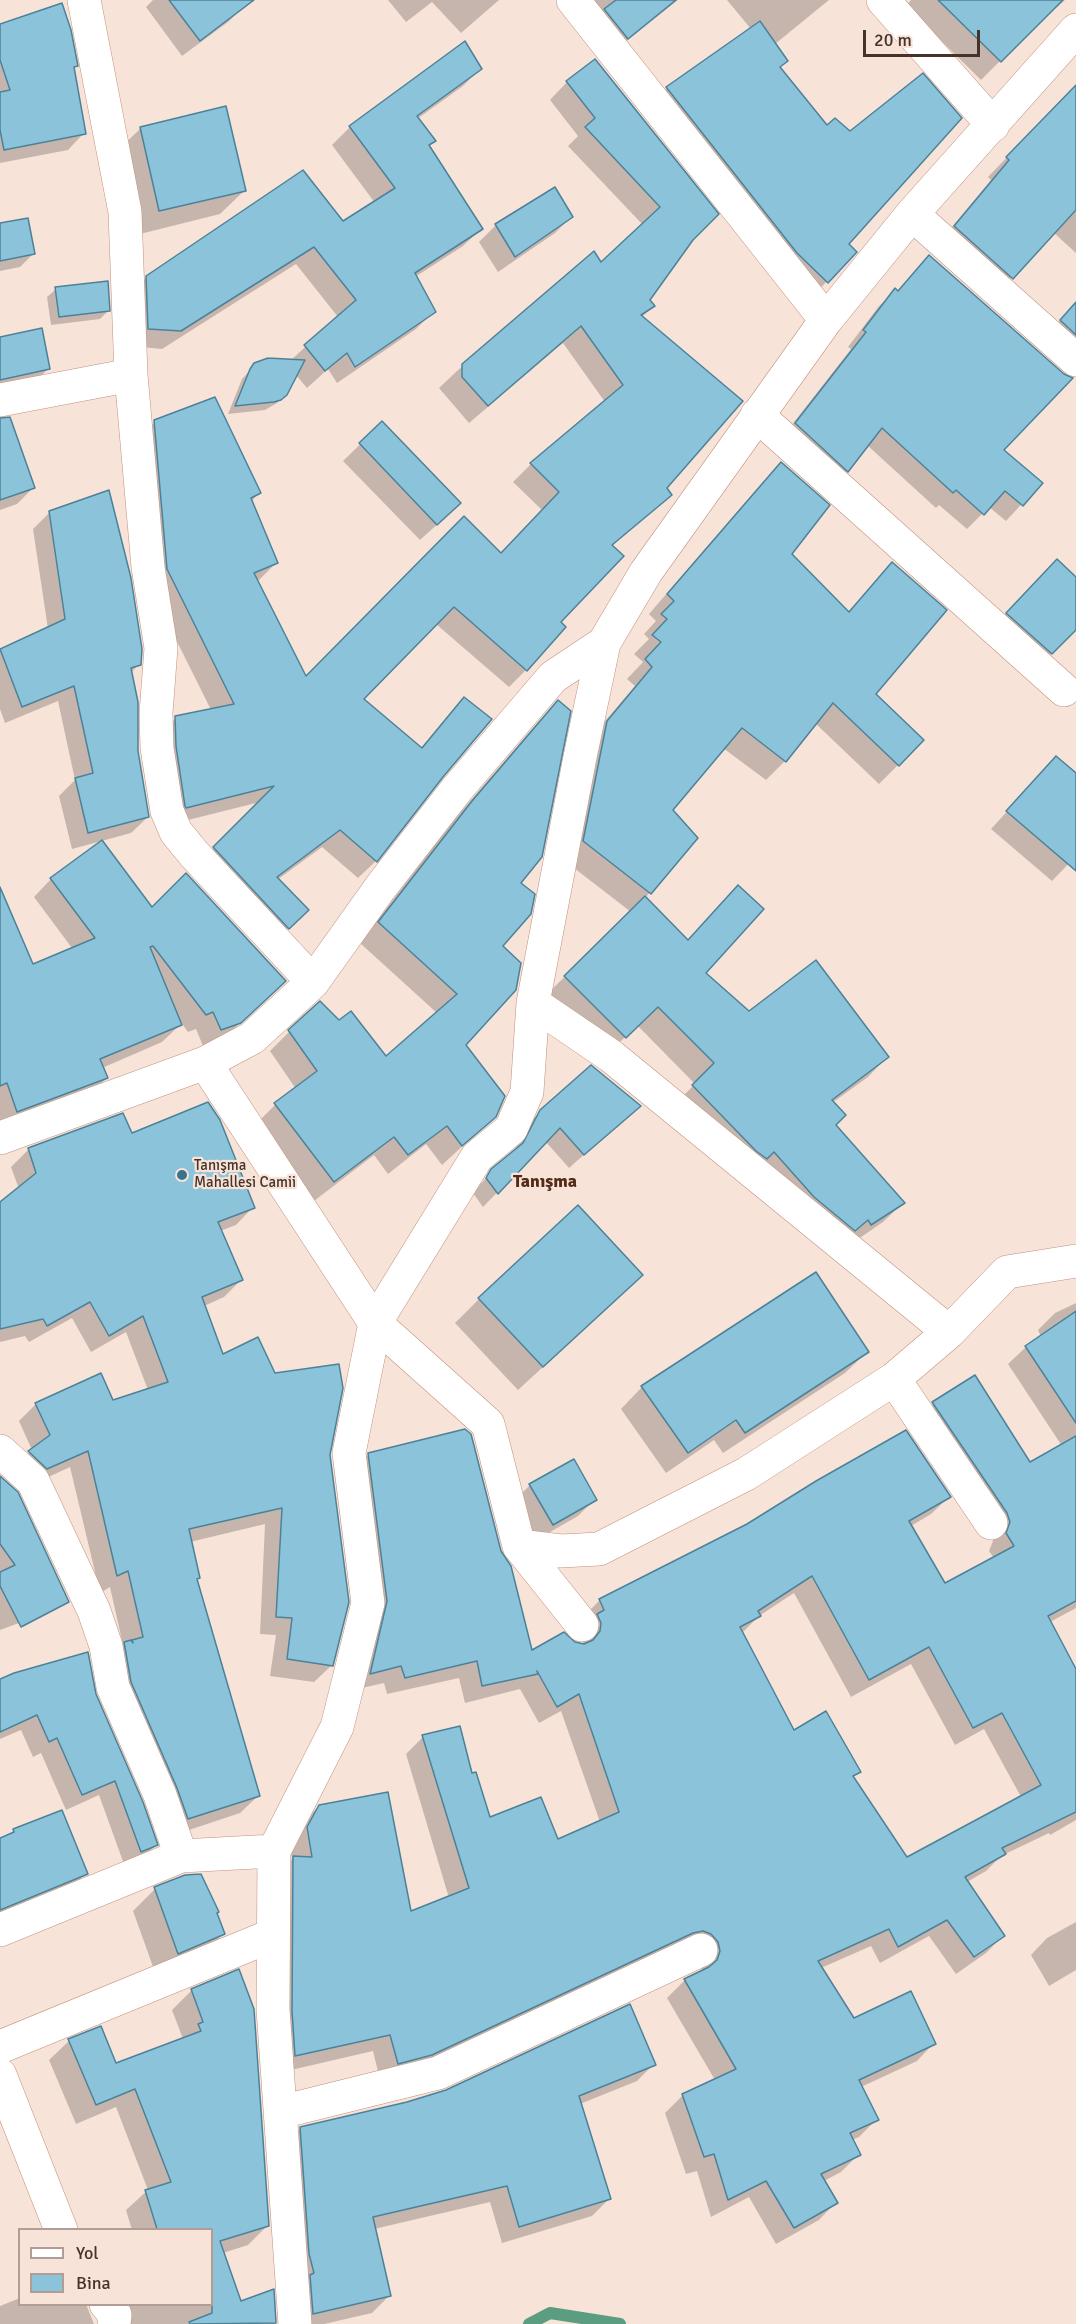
<!DOCTYPE html>
<html>
<head>
<meta charset="utf-8">
<style>
	body { margin:0 }
	#map { position:relative; width:1076px; height:2324px; overflow:hidden; background:#f8e3d9; font-family:Signika,sans-serif }
	canvas { display:block }
	.legend { position:absolute; left:18px; top:2228px; width:195px; height:78px; box-sizing:border-box; background:#f8e3d9; border:2px solid #b19d93; margin:0; padding:8px 10px; list-style:none; font-size:18px; color:#473329 }
	.legend li { display:flex; align-items:center; gap:12px; height:30px }
	.legend b { width:30px; border:2px solid #b19d93 }
	.scale { position:absolute; left:863px; top:30px; width:117px; height:27px; box-sizing:border-box; border:3px solid #473329; border-top:0; padding-left:8px; font-size:18px; line-height:21px; white-space:nowrap; color:#473329; -webkit-text-stroke:4px #f8e3d9; paint-order:stroke }
</style>
</head>
<body>
<div id="map">
<canvas width="1076" height="2324"></canvas>
<ul class="legend">
<li><b style="height:8px;background:#fff"></b>Yol</li>
<li><b style="height:16px;background:#8bc3db"></b>Bina</li>
</ul>
<div class="scale">20 m</div>
</div>
<script>
const g = document.querySelector('canvas').getContext('2d');
g.lineJoin = 'round';
function paint(path, color) { g.fillStyle = color; g.fill(path, 'evenodd'); }
const toPath = rows => new Path2D(rows.map(r => 'M' + r).join(''));
function stroke(path, color, width, dash) { g.strokeStyle = color; g.lineWidth = width; g.lineCap = dash ? 'butt' : 'round'; g.setLineDash(dash || []); g.stroke(path); }
function label(font, color, halo, rows, align = 'center') {
  g.font = font + ' Signika,sans-serif'; g.lineWidth = 4.5; g.setLineDash([]); g.textBaseline = 'middle'; g.strokeStyle = halo; g.fillStyle = color; for (const [text, x, y, turn = 0] of rows) {
    g.save(); g.translate(x, y); g.rotate((+turn || 0) * Math.PI / 180); g.textAlign = isNaN(turn) ? turn : align; if (halo) g.strokeText(text, 0, 0); g.fillText(text, 0, 0); g.restore();
  }
}
const shadow = toPath([
	[153,0,241,0,245,5,228,22,182,56,146,7],
	[388,0,499,0,461,33,432,2,406,22],
	[564,0,678,0,609,55],
	[727,0,829,0,775,44,779,68,846,244,855,252,808,301,648,107,667,88,751,29],
	[911,0,1065,0,1057,7,1055,6,981,80,906,6],
	[0,25,73,68,84,133,68,150,0,163],
	[480,69,463,86,417,119,434,140,428,146,481,229,463,246,415,277,434,311,416,329,337,383,328,369,307,388,296,375,285,394,277,403,265,410,228,414,242,379,255,365,290,361,338,317,296,264,162,349,131,346,129,295,147,277,343,223,375,203,332,145,350,127],
	[567,82,692,240,648,300,653,306,642,317,665,488,670,494,612,546,526,670,509,687,436,624,362,699,420,749,447,717,464,699,442,776,376,861,358,878,322,847,277,880,306,910,271,945,196,865,260,802,168,825,158,736,176,718,211,710,150,587,137,440,155,422,259,493,251,502,276,563,257,582,305,678,500,555,542,510,513,482,531,464,605,402,563,343,469,423,439,388,457,371,594,253,601,264,643,225,568,146,578,136,550,100],
	[1076,85,1076,253,1053,232,993,297,936,246,991,180,988,177],
	[141,128,245,190,220,214,136,235,116,152],
	[554,189,571,217,555,233,498,272,479,242,496,225],
	[0,222,33,254,20,267,0,271],
	[929,257,1002,450,1041,483,1006,521,989,507,967,529,939,505,936,508,867,445,847,471,831,487,780,440,851,349,848,347,879,306,895,291,897,292],
	[56,289,108,311,100,319,51,325,47,297],
	[1076,302,1076,370,1044,338],
	[0,339,49,368,32,385,0,392],
	[0,419,34,487,17,504,0,510],
	[382,423,442,520,420,540,343,461],
	[781,464,790,554,847,613,892,564,874,694,898,765,879,784,815,723,785,761,766,780,723,748,671,810,696,838,645,898,704,973,749,1013,887,1057,868,1077,832,1103,834,1125,903,1203,883,1222,851,1244,673,1106,695,1084,637,1025,605,1057,545,996,631,912,565,861,588,741,635,686,627,679,643,662,634,654,649,639,644,634,656,621,649,614,762,483],
	[50,512,139,664,130,674,137,751,148,817,131,833,72,849,59,796,75,780,58,701,5,723,0,709,0,651,48,629,33,529],
	[1040,577,1076,579,1076,628,1035,670,990,630],
	[558,703,519,883,464,1045,494,1117,442,1165,426,1144,388,1174,374,1155,314,1201,256,1124,275,1105,296,1089,270,1051,290,1031,339,1022,386,1058,437,1013,360,943,452,822,538,722],
	[1056,758,1076,775,1076,856,1052,881,991,829],
	[51,879,152,909,267,998,222,1040,203,1046,196,1029,188,1032,178,1018,180,1025,162,1042,102,1068,107,1078,89,1095,0,1128,0,947,32,966,72,948,34,897],
	[639,1106,569,1168,546,1142,483,1207,473,1193,492,1171,512,1155,526,1126,541,1111],
	[131,1135,253,1207,236,1225,220,1231,241,1280,224,1297,204,1306,222,1356,274,1375,329,1455,332,1665,314,1682,270,1676,276,1635,260,1634,265,1524,190,1542,196,1580,258,1796,240,1813,171,1836,108,1661,123,1645,110,1587,100,1593,70,1467,29,1486,11,1469,32,1450,19,1421,36,1404,113,1402,148,1390,126,1332,91,1352,72,1318,29,1342,25,1336,0,1342,0,1204,19,1189,11,1167,29,1149],
	[479,1299,617,1299,518,1390,455,1323],
	[1076,1303,1076,1608,1050,1622,1076,1671,1076,1820,1050,1835,1049,1833,1001,1856,986,1871,967,1882,1003,1936,986,1953,956,1974,929,1936,880,1963,871,1946,821,1968,853,2020,934,2043,917,2061,861,2087,877,2119,859,2137,852,2140,859,2154,841,2172,824,2181,836,2202,819,2220,776,2244,749,2197,711,2217,697,2171,686,2174,665,2113,683,2095,715,2080,667,1998,685,1980,702,1972,701,1959,413,2072,380,2080,373,2051,278,2073,276,1876,292,1859,290,1846,301,1824,319,1806,410,1913,449,1898,406,1754,423,1737,471,1775,489,1819,557,1841,600,1822,561,1711,539,1723,520,1689,465,1703,459,1678,387,1694,384,1683,353,1690,351,1472,369,1454,499,1551,531,1652,575,1644,583,1645,582,1618,600,1600,949,1497,931,1514,911,1526,944,1585,994,1558,989,1551,993,1541,989,1530,916,1421,933,1404,1029,1464,1062,1446,1008,1364,1026,1347,1041,1337,1038,1330,1055,1313],
	[794,1593,851,1697,911,1664,955,1745,984,1729,1021,1797,907,1859,852,1778,859,1772,793,1732,741,1634,759,1616],
	[867,1352,845,1373,723,1453,714,1440,666,1473,621,1409,642,1387],
	[0,1478,49,1612,0,1630],
	[530,1485,595,1499,578,1516,536,1540,514,1501],
	[0,1681,94,1695,156,1845,140,1861,125,1867,99,1795,66,1810,41,1753,33,1757,21,1730,0,1739],
	[14,1830,86,1873,62,1898,0,1923,0,1839,8,1836],
	[155,1889,215,1913,223,1934,201,1956,156,1975,133,1911],
	[1076,1922,1076,1970,1049,1986,1031,1955,1047,1938],
	[238,1971,268,2225,248,2245,223,2253,240,2303,272,2291,275,2324,111,2324,127,2304,212,2304,212,2230,132,2230,126,2210,148,2190,116,2107,76,2124,49,2060,69,2041,100,2028,115,2065,183,2039,172,2010,192,1990],
	[654,2064,637,2081,580,2104,609,2199,592,2216,502,2243,490,2202,374,2229,389,2296,372,2313,324,2324,296,2324,284,2145,301,2128],
	[20,2298,20,2304,86,2304,94,2324,0,2324,0,2306]
]);
const stream = toPath([
	[529,2324,550,2313,620,2324]
]);
const building = toPath([
	[169,0,254,0,200,41,169,0],
	[616,0,676,0,628,39,604,9,616,0],
	[938,0,1063,0,1001,62,938,0],
	[62,3,71,30,78,66,74,67,86,134,4,150,0,130,0,92,10,90,0,60,0,24,62,3],
	[760,21,788,61,780,67,827,125,835,118,850,131,923,73,962,118,849,244,857,252,828,283,797,253,666,87,760,21],
	[465,41,482,69,417,116,436,141,429,145,483,229,415,273,436,312,355,367,347,353,325,371,304,345,356,300,314,247,181,331,148,329,146,276,303,170,343,221,395,188,349,126,465,41],
	[595,59,719,214,693,240,650,300,655,306,641,315,743,401,667,488,672,495,612,545,624,556,561,622,566,627,527,671,454,607,364,699,422,748,464,697,492,719,443,777,377,862,340,830,277,877,309,910,289,929,213,847,274,786,186,808,185,806,176,746,175,716,234,704,167,569,154,420,215,397,261,493,251,498,278,563,254,573,306,676,464,516,501,553,559,492,530,463,623,385,581,326,488,406,462,377,462,364,594,251,601,262,660,207,585,127,595,118,566,81,595,59],
	[1076,85,1076,210,1013,279,954,226,1009,160,1006,157,1076,85],
	[226,106,246,191,159,211,140,127,226,106],
	[555,187,573,217,515,257,495,224,555,187],
	[28,218,35,254,0,261,0,223,28,218],
	[929,255,1064,374,1073,378,1004,450,1043,483,1023,506,1005,491,984,515,956,490,953,493,882,428,848,472,795,423,866,332,863,330,895,288,898,291,929,255],
	[108,281,110,311,59,317,55,287,108,281],
	[1076,302,1076,335,1060,320,1076,302],
	[42,328,50,369,0,380,0,337,42,328],
	[268,358,305,360,287,395,281,400,274,402,235,406,250,369,254,363,268,358],
	[10,417,35,488,0,500,0,418,10,417],
	[382,421,461,503,437,525,359,443,382,421],
	[781,462,830,505,792,554,849,612,892,562,947,610,876,694,924,740,899,766,833,703,786,762,742,728,673,810,698,838,651,894,583,841,607,721,652,667,645,659,661,642,652,635,667,619,661,614,674,601,667,594,781,462],
	[109,490,131,578,142,649,141,665,131,668,138,702,138,751,149,817,88,833,75,778,93,773,74,686,22,707,0,649,65,619,49,511,109,490],
	[1057,559,1076,577,1076,630,1052,654,1006,613,1057,559],
	[558,700,571,711,542,857,521,883,535,894,531,914,503,946,521,963,516,990,466,1045,505,1096,496,1117,462,1146,447,1126,408,1155,394,1137,334,1182,274,1103,317,1071,288,1030,320,1001,339,1020,351,1011,386,1056,457,994,378,922,472,801,558,700],
	[1056,756,1076,773,1076,871,1006,811,1056,756],
	[102,840,152,907,186,873,286,981,241,1023,221,1030,213,1012,206,1015,153,946,150,947,182,1025,100,1059,108,1078,17,1112,7,1083,0,1086,0,887,33,964,95,938,50,878,102,840],
	[738,885,764,909,706,973,749,1011,816,960,889,1057,832,1100,846,1115,836,1125,905,1203,871,1225,868,1220,855,1231,814,1197,774,1152,767,1159,756,1151,692,1085,714,1063,658,1007,626,1038,564,976,645,896,688,940,738,885],
	[591,1065,641,1106,584,1155,560,1128,498,1194,486,1178,491,1169,523,1143,540,1110,591,1065],
	[208,1102,220,1120,255,1208,218,1222,243,1280,202,1297,223,1354,258,1337,275,1373,339,1364,343,1388,330,1455,349,1602,333,1666,287,1659,292,1618,276,1617,282,1508,189,1529,200,1578,197,1579,260,1796,188,1819,177,1788,131,1682,124,1642,131,1640,133,1643,132,1640,143,1637,128,1571,117,1576,88,1451,47,1469,28,1451,50,1435,35,1403,101,1373,113,1400,168,1382,143,1316,109,1336,90,1302,47,1326,43,1319,0,1329,0,1202,36,1173,28,1148,123,1113,132,1133,208,1102],
	[578,1205,643,1275,543,1367,478,1298,578,1205],
	[816,1272,869,1352,745,1433,736,1420,688,1453,641,1386,816,1272],
	[1076,1311,1076,1423,1025,1346,1076,1311],
	[975,1375,1030,1462,1076,1436,1076,1601,1048,1616,1076,1669,1076,1812,1002,1848,1006,1854,965,1877,1005,1936,974,1957,947,1920,898,1947,889,1929,818,1961,854,2018,911,1991,936,2044,859,2080,879,2120,850,2133,861,2155,821,2174,838,2203,794,2228,766,2181,728,2200,714,2154,704,2157,682,2094,736,2069,684,1979,709,1967,717,1960,720,1951,718,1942,711,1934,703,1931,693,1933,432,2055,398,2064,390,2035,295,2056,292,2011,293,1856,312,1857,307,1827,319,1805,388,1792,411,1911,469,1888,422,1735,460,1726,472,1773,476,1772,490,1817,541,1797,558,1839,619,1812,579,1694,557,1707,537,1671,538,1674,482,1686,477,1661,405,1678,401,1666,370,1674,387,1601,368,1453,465,1429,471,1434,501,1551,511,1566,532,1650,564,1632,575,1642,584,1644,593,1640,600,1631,601,1623,597,1614,604,1610,599,1599,747,1524,816,1481,906,1430,951,1497,909,1521,945,1583,1014,1546,1006,1533,1010,1522,1007,1513,932,1402,975,1375],
	[812,1576,869,1680,929,1647,973,1728,1002,1713,1041,1785,907,1857,853,1776,861,1772,826,1711,794,1730,740,1627,761,1616,758,1611,812,1576],
	[574,1459,597,1500,553,1525,529,1484,574,1459],
	[0,1476,18,1492,69,1602,21,1627,0,1586,0,1572,15,1565,0,1544,0,1476],
	[88,1652,96,1694,143,1802,158,1845,141,1852,115,1781,82,1795,57,1738,49,1742,37,1715,0,1732,0,1679,14,1673,88,1652],
	[62,1810,88,1874,0,1910,0,1838,14,1832,13,1829,62,1810],
	[201,1874,219,1912,217,1913,225,1934,178,1954,154,1887,185,1875,201,1874],
	[239,1969,254,2009,269,2226,220,2241,241,2301,274,2289,276,2323,190,2324,189,2322,212,2313,212,2229,157,2229,145,2190,171,2182,135,2089,96,2105,68,2039,101,2026,116,2063,201,2031,198,2024,203,2022,191,1989,239,1969],
	[630,2004,656,2065,579,2096,611,2199,519,2227,507,2186,373,2217,391,2296,313,2314,310,2275,314,2273,309,2254,300,2127,407,2102,446,2090,630,2004]
]);
const minor = toPath([
	[84,0,125,212,131,375,148,567,161,648,156,713,157,748,167,811,176,832,194,854,313,982],
	[573,0,826,320],
	[883,0,993,125],
	[1076,30,912,214,826,320,646,572,604,643,580,757,533,1003,527,1092,511,1129,477,1157,375,1323,488,1424,519,1546,561,1551,599,1549,746,1474,894,1379,949,1332,1007,1272,1076,1261],
	[912,214,1076,360],
	[0,400,131,375],
	[757,415,1064,690],
	[533,1003,611,1056,949,1332],
	[205,1063,375,1323,349,1453,368,1603,337,1727,274,1851,273,2009,295,2324],
	[0,1138,205,1063,252,1038,313,982,380,888,457,789,553,677,604,643],
	[894,1379,991,1523],
	[0,1451,33,1481,94,1611,106,1646,113,1687,160,1795,181,1856],
	[519,1546,582,1625],
	[0,1930,181,1856,274,1851],
	[0,2047,273,1935],
	[0,2075,61,2230],
	[281,2112,438,2073,701,1950],
	[106,2304,115,2315,114,2324]
]);
const markers = [
	[182,1175,6,"#38748c"]
];
const poiNames = [
	["Tanışma",194,1166],
	["Mahallesi Camii",194,1183]
];
const quarterNames = [
	["Tanışma",545,1182]
];
paint(shadow, '#0003');
stroke(stream, '#5b9d80', 12);
paint(building, '#8bc3db');
stroke(building, '#4c8298', 1.5);
stroke(minor, '#c2917b', 34);
stroke(minor, '#fff', 33);
for (const [x, y, r, color] of markers) { const dot = new Path2D(); dot.arc(x, y, r, 0, 2 * Math.PI); g.fillStyle = color; g.fill(dot); stroke(dot, '#f8e3d9', 2); }
label('15px', '#473329', '#f8e3d9', poiNames, 'left');
label('bold 18px', '#532b17', '#f8e3d9', quarterNames);
</script>
</body>
</html>
